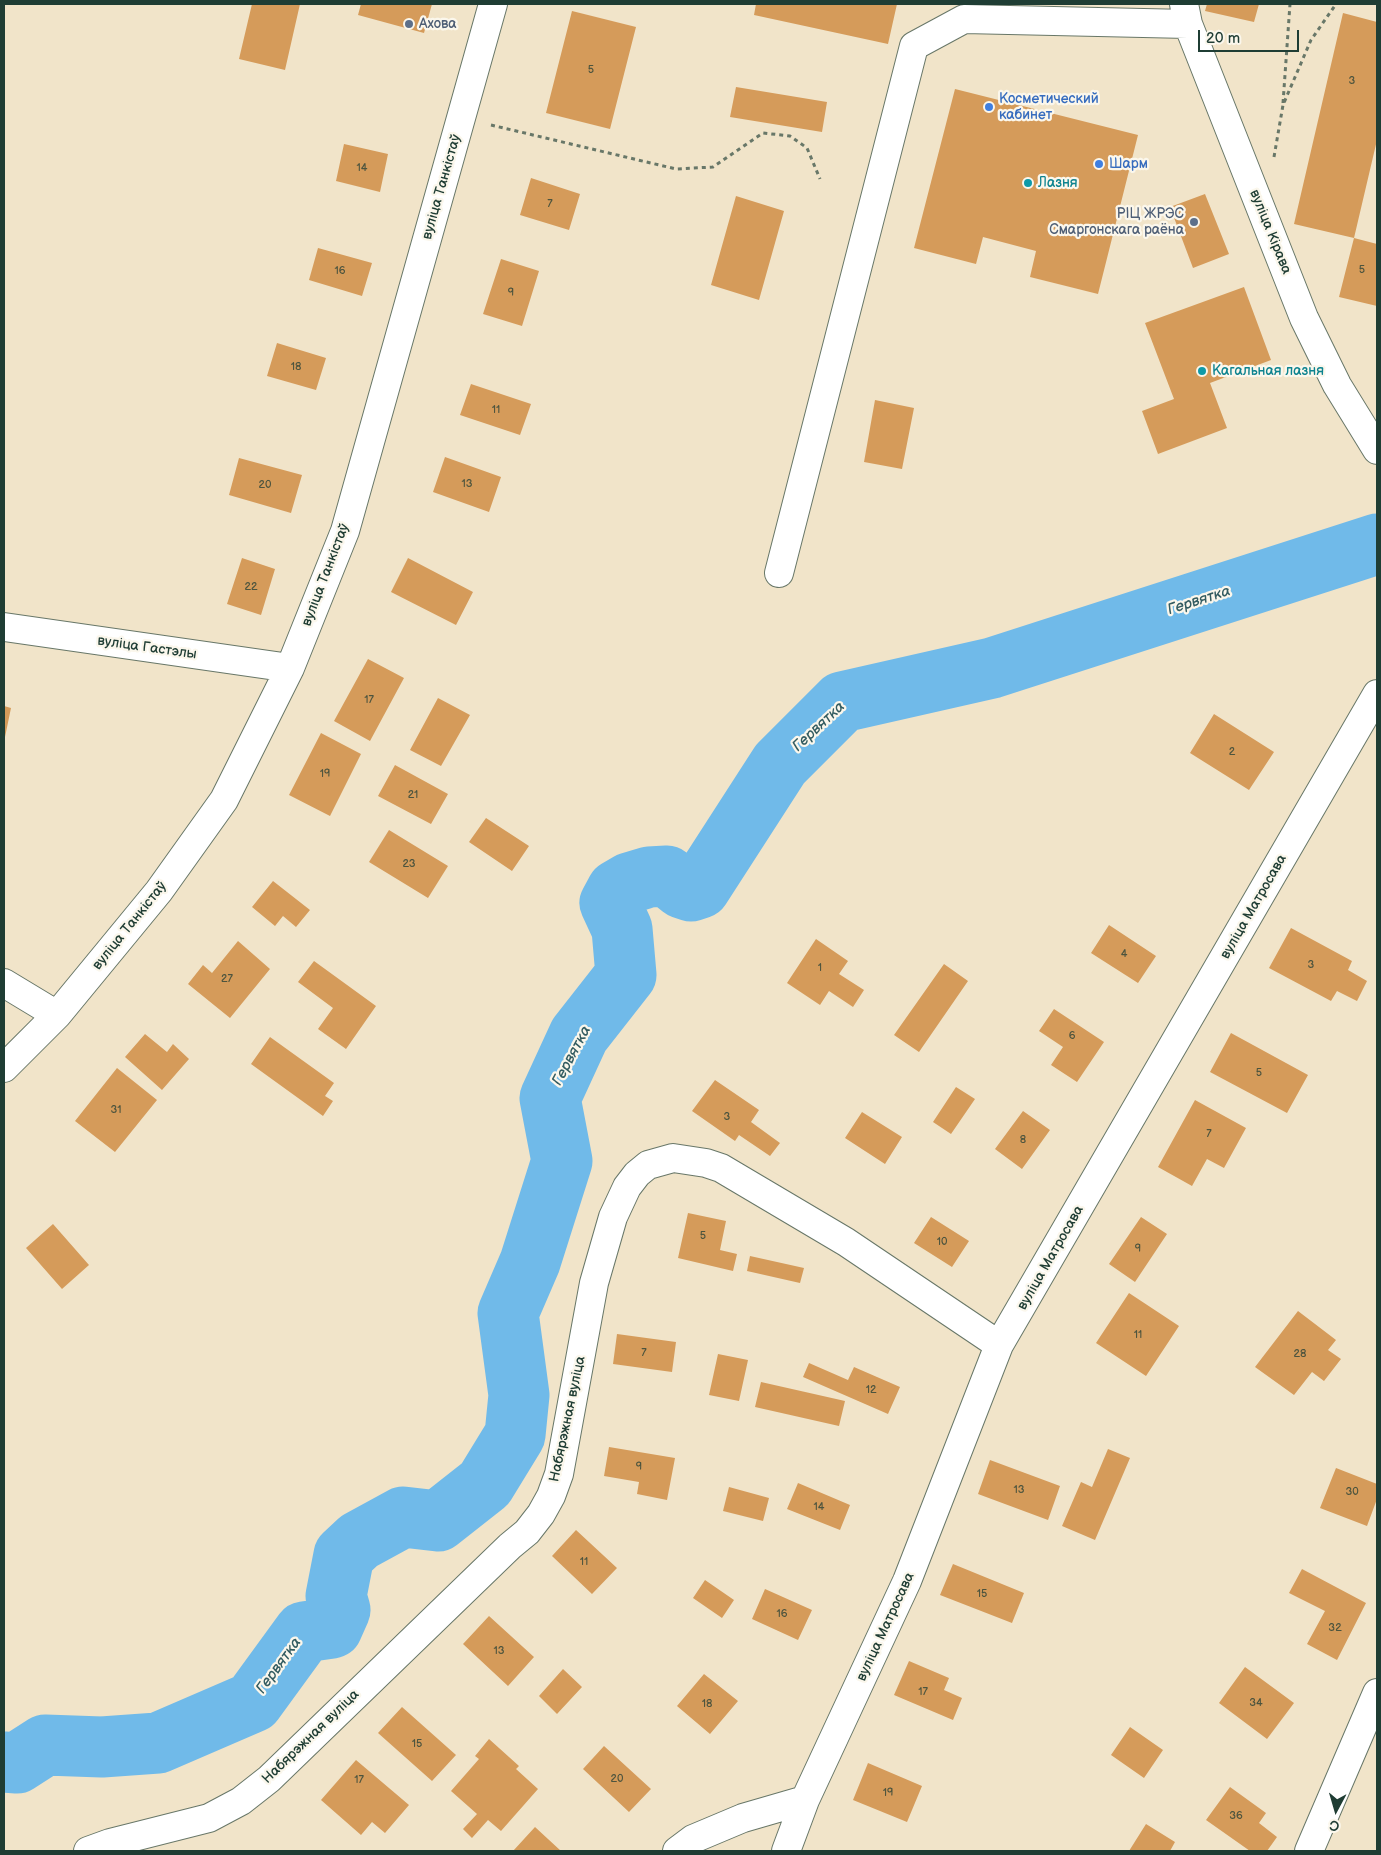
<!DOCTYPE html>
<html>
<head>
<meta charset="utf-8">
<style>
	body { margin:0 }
	#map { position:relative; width:1381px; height:1855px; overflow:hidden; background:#f1e4c9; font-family:"Balsamiq Sans",sans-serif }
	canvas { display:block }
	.frame { position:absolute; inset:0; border:5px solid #1f3d34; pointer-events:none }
	.north { position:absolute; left:1311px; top:1785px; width:50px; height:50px; -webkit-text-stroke:4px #fbf7ec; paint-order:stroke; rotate:186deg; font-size:14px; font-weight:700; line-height:20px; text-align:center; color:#1f3d34 }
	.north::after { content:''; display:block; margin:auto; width:18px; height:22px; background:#1f3d34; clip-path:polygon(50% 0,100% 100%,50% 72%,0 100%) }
	.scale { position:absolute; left:1198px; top:30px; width:101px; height:22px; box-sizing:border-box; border:2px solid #1f3d34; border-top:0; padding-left:6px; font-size:15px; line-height:18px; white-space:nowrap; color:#1f3d34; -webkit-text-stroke:4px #fbf7ec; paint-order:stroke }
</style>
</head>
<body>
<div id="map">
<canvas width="1381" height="1855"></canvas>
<div class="frame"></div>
<div class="north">С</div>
<div class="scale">20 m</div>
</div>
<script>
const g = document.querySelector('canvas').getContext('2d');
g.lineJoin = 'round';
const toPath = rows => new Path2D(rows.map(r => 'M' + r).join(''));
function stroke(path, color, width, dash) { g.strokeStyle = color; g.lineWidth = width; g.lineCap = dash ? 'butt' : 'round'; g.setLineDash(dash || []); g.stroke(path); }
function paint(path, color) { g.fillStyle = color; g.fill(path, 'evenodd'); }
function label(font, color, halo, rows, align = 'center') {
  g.font = font + ' "Balsamiq Sans",sans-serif'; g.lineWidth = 4.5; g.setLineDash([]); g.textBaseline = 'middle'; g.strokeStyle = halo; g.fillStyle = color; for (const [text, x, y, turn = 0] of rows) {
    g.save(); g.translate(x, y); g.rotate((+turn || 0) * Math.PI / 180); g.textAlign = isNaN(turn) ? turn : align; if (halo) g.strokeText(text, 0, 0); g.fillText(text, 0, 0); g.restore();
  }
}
const river = toPath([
	[4,1762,17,1763,45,1745,102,1747,158,1743,253,1702,304,1632,332,1628,340,1610,336,1596,344,1555,359,1541,403,1517,438,1521,485,1484,515,1435,519,1395,508,1313,530,1262,562,1161,550,1098,579,1035,626,975,622,929,610,903,617,890,629,883,649,877,667,876,682,888,691,891,700,888,780,764,842,702,992,668,1377,544]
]);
const building = toPath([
	[252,4,300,4,285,70,239,59],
	[361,4,432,4,424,33,358,15],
	[756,4,897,4,888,44,754,15],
	[1207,4,1259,4,1254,22,1205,11],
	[572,11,636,27,610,129,546,113],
	[1343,13,1377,22,1377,140,1354,238,1294,224],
	[736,87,827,102,822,132,730,117],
	[955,89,1138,135,1098,294,1030,277,1036,251,983,237,976,264,914,248],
	[344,144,388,154,380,192,336,181],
	[531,178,580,194,569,230,520,215],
	[1205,194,1229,254,1193,268,1170,207],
	[736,196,784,211,759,300,711,285],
	[1354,238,1377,244,1377,306,1339,297],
	[318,248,372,263,362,296,309,280],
	[501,259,539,271,522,326,483,314],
	[1244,287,1271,360,1210,383,1227,428,1158,454,1142,411,1174,399,1145,323],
	[277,343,326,358,316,390,267,376],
	[471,384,531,404,520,435,460,415],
	[875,400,914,408,902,469,864,462],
	[445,457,501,477,489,512,433,492],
	[239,458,302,475,291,513,229,495],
	[242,558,275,569,261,615,227,604],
	[408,558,473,592,456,625,391,592],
	[368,659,404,678,370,741,334,721],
	[438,698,470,715,441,766,410,750],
	[4,706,11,708,5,737,4,737],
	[1214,714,1274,752,1249,790,1190,753],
	[321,733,361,754,330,816,289,795],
	[395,765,448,794,431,824,378,796],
	[486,818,529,846,512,871,469,842],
	[389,830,448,866,428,898,369,862],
	[273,881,310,910,296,927,283,916,275,926,252,907],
	[1109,925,1156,956,1138,983,1091,953],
	[1291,928,1352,961,1348,970,1367,981,1357,1001,1337,991,1331,1001,1269,968],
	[816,939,848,961,839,974,864,990,853,1007,829,991,820,1005,787,983],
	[238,941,270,969,230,1018,188,984,203,965,212,973],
	[314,961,376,1006,346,1049,318,1029,333,1008,298,982],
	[944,964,968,981,919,1052,894,1035],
	[1054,1009,1104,1042,1077,1082,1051,1065,1063,1047,1039,1031],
	[1231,1033,1308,1075,1287,1113,1210,1072],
	[145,1034,167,1052,173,1044,189,1059,162,1090,125,1057],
	[270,1037,334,1083,325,1096,333,1101,323,1116,251,1064],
	[117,1068,157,1100,115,1152,75,1121],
	[715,1080,759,1110,751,1122,780,1143,770,1156,739,1135,735,1141,692,1111],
	[956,1087,975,1099,951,1134,933,1122],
	[1195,1100,1246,1128,1224,1168,1207,1159,1192,1186,1158,1167],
	[1023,1111,1050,1130,1022,1169,995,1149],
	[862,1112,902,1137,885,1164,845,1138],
	[688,1213,726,1221,720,1250,737,1254,733,1271,678,1258],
	[931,1217,969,1241,952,1267,914,1243],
	[1141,1217,1167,1234,1135,1282,1109,1264],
	[53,1224,89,1265,62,1289,26,1248],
	[750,1256,804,1268,800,1283,747,1271],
	[1129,1293,1179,1326,1146,1376,1096,1343],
	[1298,1311,1336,1340,1328,1350,1341,1359,1324,1381,1312,1372,1294,1395,1255,1367],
	[617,1334,676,1342,672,1372,613,1364],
	[718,1354,748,1360,739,1401,709,1395],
	[809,1363,848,1380,854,1367,900,1387,888,1414,803,1377],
	[761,1382,845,1401,839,1426,755,1407],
	[609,1447,675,1458,667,1500,637,1494,639,1482,604,1476],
	[1108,1449,1130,1458,1095,1540,1062,1526,1081,1482,1092,1487],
	[990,1460,1060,1486,1048,1520,978,1494],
	[1336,1468,1377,1484,1377,1499,1367,1526,1320,1508],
	[798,1483,850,1505,840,1530,787,1509],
	[729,1487,769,1498,763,1521,723,1511],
	[576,1530,617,1568,592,1594,552,1556],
	[953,1564,1024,1593,1012,1623,940,1595],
	[1302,1569,1366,1603,1337,1660,1307,1644,1325,1611,1289,1593],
	[705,1580,734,1600,722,1618,693,1598],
	[765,1589,812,1610,798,1640,752,1619],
	[489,1616,534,1657,508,1686,463,1644],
	[909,1661,949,1678,944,1690,962,1698,953,1720,894,1695],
	[1245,1667,1294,1703,1267,1739,1219,1703],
	[563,1669,582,1687,557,1714,539,1696],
	[704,1674,738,1701,710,1734,677,1706],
	[402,1707,456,1755,432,1781,378,1733],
	[1130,1727,1163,1750,1144,1778,1111,1755],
	[489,1739,519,1766,516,1769,538,1789,501,1831,488,1820,472,1838,463,1829,477,1814,451,1791,479,1759,475,1756],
	[604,1746,651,1789,629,1812,583,1769],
	[356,1760,409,1805,385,1833,372,1822,361,1835,321,1800],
	[868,1763,922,1786,907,1822,853,1800],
	[1230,1787,1266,1813,1259,1823,1277,1837,1267,1851,1250,1851,1206,1820],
	[1146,1824,1175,1842,1170,1851,1129,1851],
	[535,1827,561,1851,513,1851]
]);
const path = toPath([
	[1283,103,1290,4],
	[491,125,676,169,713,167,763,133,790,136,807,148,820,179],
	[1274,157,1283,105,1311,40,1336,4]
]);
const minor = toPath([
	[1184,4,1188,24,1304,318,1337,385,1377,450],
	[779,573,914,46,964,19,1188,24],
	[4,627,290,668],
	[4,983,57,1015],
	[4,1068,57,1015,159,891,224,800,290,668,345,531,493,4],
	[88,1851,110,1843,209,1818,241,1801,269,1779,510,1546,527,1532,541,1514,551,1496,559,1474,594,1283,613,1217,627,1187,637,1174,648,1165,673,1158,706,1163,721,1168,846,1242,999,1345],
	[677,1851,693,1839,743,1818,805,1800],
	[786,1851,805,1800,907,1581,999,1345,1377,694],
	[1309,1851,1377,1693]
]);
const markers = [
	[409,24,5,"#5c6f8a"],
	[989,107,5,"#3f7fe0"],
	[1099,164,5,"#3f7fe0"],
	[1028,183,5,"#0f9aa8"],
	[1194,222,5,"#5c6f8a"],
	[1202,371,5,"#0f9aa8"]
];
const numberNames = [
	["5",591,70],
	["3",1352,81],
	["14",362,168],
	["7",550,204],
	["5",1362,270],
	["16",340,271],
	["9",511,293],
	["18",296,367],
	["11",496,410],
	["13",467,484],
	["20",265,485],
	["22",251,587],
	["17",369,700],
	["2",1232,752],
	["19",325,774],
	["21",413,795],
	["23",409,864],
	["4",1124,954],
	["3",1311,965],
	["1",820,968],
	["27",227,979],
	["6",1072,1036],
	["5",1259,1073],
	["31",116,1110],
	["3",727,1117],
	["7",1209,1134],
	["8",1023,1140],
	["5",703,1236],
	["10",942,1242],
	["9",1138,1249],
	["11",1138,1335],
	["7",644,1353],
	["28",1300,1354],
	["12",871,1390],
	["9",639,1467],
	["13",1019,1490],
	["30",1352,1492],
	["14",819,1507],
	["11",584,1562],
	["15",982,1594],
	["16",782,1614],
	["32",1335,1628],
	["13",499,1651],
	["17",923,1692],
	["34",1256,1703],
	["18",707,1704],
	["15",417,1744],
	["20",617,1779],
	["17",359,1780],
	["19",888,1793],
	["36",1236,1816]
];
const serviceNames = [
	["Ахова",419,24],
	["РІЦ ЖРЭС",1184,214,"right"],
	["Смаргонскага раёна",1184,230,"right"]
];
const shopNames = [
	["Косметический",999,99],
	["кабинет",999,115],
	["Шарм",1109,164]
];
const cultureNames = [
	["Лазня",1038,183],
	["Кагальная лазня",1212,371]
];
const streetNames = [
	["вуліца Танкістаў",442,187,-74],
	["вуліца Кірава",1270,232,68],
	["вуліца Танкістаў",326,575,-69],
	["вуліца Гастэлы",147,648,8],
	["вуліца Матросава",1254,907,-60],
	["вуліца Танкістаў",130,926,-51],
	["вуліца Матросава",1051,1258,-60],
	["Набярэжная вуліца",568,1419,-78],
	["вуліца Матросава",886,1627,-65],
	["Набярэжная вуліца",311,1737,-44]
];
const waterNames = [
	["Гервятка",1199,601,-18],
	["Гервятка",819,727,-43],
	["Гервятка",572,1056,-62],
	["Гервятка",279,1666,-54]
];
stroke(river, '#70bae9', 61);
paint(building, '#d59b5a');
stroke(minor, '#687768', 30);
stroke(path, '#687768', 3, [4, 4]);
stroke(minor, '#fff', 28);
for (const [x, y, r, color] of markers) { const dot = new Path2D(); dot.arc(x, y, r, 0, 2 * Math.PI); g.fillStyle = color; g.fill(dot); stroke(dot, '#fbf7ec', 2); }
label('11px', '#4c543e', null, numberNames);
label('14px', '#4e5e75', '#fbf7ec', serviceNames, 'left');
label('14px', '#366cbe', '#fbf7ec', shopNames, 'left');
label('14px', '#0d838f', '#fbf7ec', cultureNames, 'left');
label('14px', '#1f3d34', '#fbf7ec', streetNames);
label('italic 15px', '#335c61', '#fbf7ec', waterNames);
</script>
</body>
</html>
